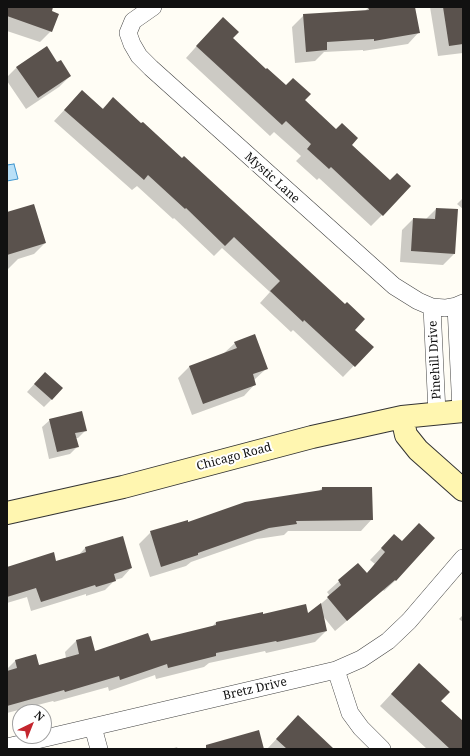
<!DOCTYPE html>
<html>
<head>
<meta charset="utf-8">
<style>
	body { margin:0 }
	#map { position:relative; width:470px; height:756px; overflow:hidden; background:#fffdf5; font-family:"Noto Serif",serif }
	canvas { display:block }
	.frame { position:absolute; inset:0; border:8px solid #111; pointer-events:none }
	.north { position:absolute; left:12px; top:704px; width:40px; height:40px; box-sizing:border-box; background:#fff; border:1px solid #a0a0a0; border-radius:50%; rotate:43deg; font-size:11px; font-weight:700; line-height:16px; text-align:center; color:#111 }
	.north::after { content:''; display:block; margin:auto; width:14px; height:18px; background:#c4262e; clip-path:polygon(50% 0,100% 100%,50% 72%,0 100%) }
</style>
</head>
<body>
<div id="map">
<canvas width="470" height="756"></canvas>
<div class="frame"></div>
<div class="north">N</div>
</div>
<script>
const g = document.querySelector('canvas').getContext('2d');
g.lineJoin = 'round';
function paint(path, color) { g.fillStyle = color; g.fill(path, 'evenodd'); }
const toPath = rows => new Path2D(rows.map(r => 'M' + r).join(''));
function stroke(path, color, width, dash) { g.strokeStyle = color; g.lineWidth = width; g.lineCap = dash ? 'butt' : 'round'; g.setLineDash(dash || []); g.stroke(path); }
function label(font, color, halo, rows, align = 'center') {
  g.font = font + ' "Noto Serif",serif'; g.lineWidth = 4; g.setLineDash([]); g.textBaseline = 'middle'; g.strokeStyle = halo; g.fillStyle = color; for (const [text, x, y, turn = 0] of rows) {
    g.save(); g.translate(x, y); g.rotate((+turn || 0) * Math.PI / 180); g.textAlign = isNaN(turn) ? turn : align; if (halo) g.strokeText(text, 0, 0); g.fillText(text, 0, 0); g.restore();
  }
}
const water = toPath([
	[14,164,18,179,7,181,7,165,14,164]
]);
const shadow = toPath([
	[7,7,50,7,51,31,40,42,7,31],
	[369,7,414,7,419,32,408,44,363,51,363,50,324,52,315,61,295,63,292,27,304,15,364,12],
	[430,7,463,7,463,53,438,56],
	[212,29,232,38,266,70,304,100,390,181,382,215,371,226,319,178,317,180,296,161,301,156,274,132,270,136,186,58],
	[57,63,70,76,59,87,26,109,7,81,7,77,17,67],
	[82,91,102,109,113,99,372,347,343,377,293,330,291,332,260,303,270,292,222,248,214,256,174,218,173,219,137,186,132,190,54,121],
	[463,198,463,209,457,204],
	[436,209,454,254,443,265,400,262,402,230,413,219,426,219],
	[7,213,45,243,34,254,18,259,7,270],
	[235,343,267,368,254,380,255,384,244,396,192,415,178,378,189,367,223,354],
	[37,381,52,399,44,407,27,392],
	[50,420,86,430,78,438,76,438,77,447,70,454,49,459,42,427],
	[322,488,372,519,361,531,288,531,284,535,257,539,191,562,186,566,150,577,139,544,151,532,319,491],
	[394,535,396,580,384,591,383,590,335,631,323,616,326,631,315,642,266,653,265,651,209,663,204,667,156,679,155,675,109,691,108,687,54,702,53,701,7,713,7,669,15,661,36,655,39,666,66,658,65,652,76,641,90,637,94,652,150,643,212,627,216,622,263,615,308,615,330,596,327,592,358,564,366,574,375,564,370,560],
	[122,537,131,568,122,578,115,580,105,590,86,596,86,594,31,611,27,597,7,603,7,568,56,562,78,556,85,548],
	[463,615,463,622,459,619],
	[408,676,440,701,463,722,463,749,427,749,380,706],
	[287,728,332,749,267,749],
	[177,747,178,749,171,749]
]);
const building = toPath([
	[7,7,53,7,52,11,59,14,52,32,7,16],
	[368,7,415,7,420,33,374,41,374,39,327,42,327,50,306,52,303,14,369,10],
	[443,7,463,7,463,44,449,46],
	[223,17,239,32,233,38,266,69,267,68,286,85,293,78,311,94,305,100,336,129,342,123,358,138,352,145,390,180,397,173,411,186,383,216,331,167,329,169,307,149,311,144,286,121,282,125,196,46],
	[47,46,57,62,61,60,71,76,38,98,16,67],
	[82,90,103,109,113,97,141,123,143,122,182,158,184,156,345,304,347,302,365,319,355,330,374,347,355,367,304,320,303,322,270,291,280,281,234,237,225,246,186,208,185,209,148,175,144,180,64,110],
	[34,204,46,243,7,255,7,212],
	[436,208,458,209,455,254,411,251,413,218,435,219],
	[255,334,268,369,253,374,256,385,203,404,189,366,237,348,234,342],
	[45,372,63,388,52,400,34,384],
	[82,411,87,431,75,433,79,447,57,452,49,419],
	[322,487,372,487,373,520,296,521,297,524,269,528,198,553,198,555,161,567,150,531,188,520,188,522,245,502,322,490],
	[419,523,435,538,396,581,395,580,347,621,327,597,341,585,338,580,358,563,367,573,385,552,381,548,394,534,402,541],
	[123,536,132,568,114,574,116,581,96,587,95,585,41,602,36,588,7,597,7,567,54,552,56,561,86,552,85,547],
	[321,603,327,631,277,642,276,641,216,653,216,656,168,668,167,664,120,680,119,676,65,692,64,690,7,706,7,671,17,668,15,660,36,654,39,665,79,654,76,640,91,636,95,651,148,633,151,641,216,625,216,622,263,612,263,614,306,604,308,613],
	[419,663,450,692,441,701,463,721,463,749,450,749,391,694],
	[298,715,334,749,287,749,276,739],
	[259,730,264,749,206,749,206,745]
]);
const street = toPath([
	[153,7,133,21,128,33,132,44,139,56,151,68,394,286,418,301,432,307,445,308,456,306,463,303],
	[456,306,461,411],
	[432,307,437,413],
	[336,670,350,713,361,728,382,749],
	[93,727,99,749],
	[7,747,336,670,361,659,388,641,409,621,463,558]
]);
const secondary = toPath([
	[402,417,406,435,418,450,463,490],
	[7,513,123,487,312,437,402,417,463,411]
]);
const streetNames = [
	["Mystic Lane",272,178,42],
	["Pinehill Drive",435,360,-93],
	["Chicago Road",234,457,-15],
	["Bretz Drive",255,689,-13]
];
paint(water, '#b9e0f7');
stroke(water, '#3f96cf', 1);
paint(shadow, '#0003');
paint(building, '#5a524d');
stroke(street, '#444', 18);
stroke(secondary, '#333', 24);
stroke(street, '#fff', 17);
stroke(secondary, '#fff6b0', 22);
label('12px', '#111', '#fff', streetNames);
</script>
</body>
</html>
